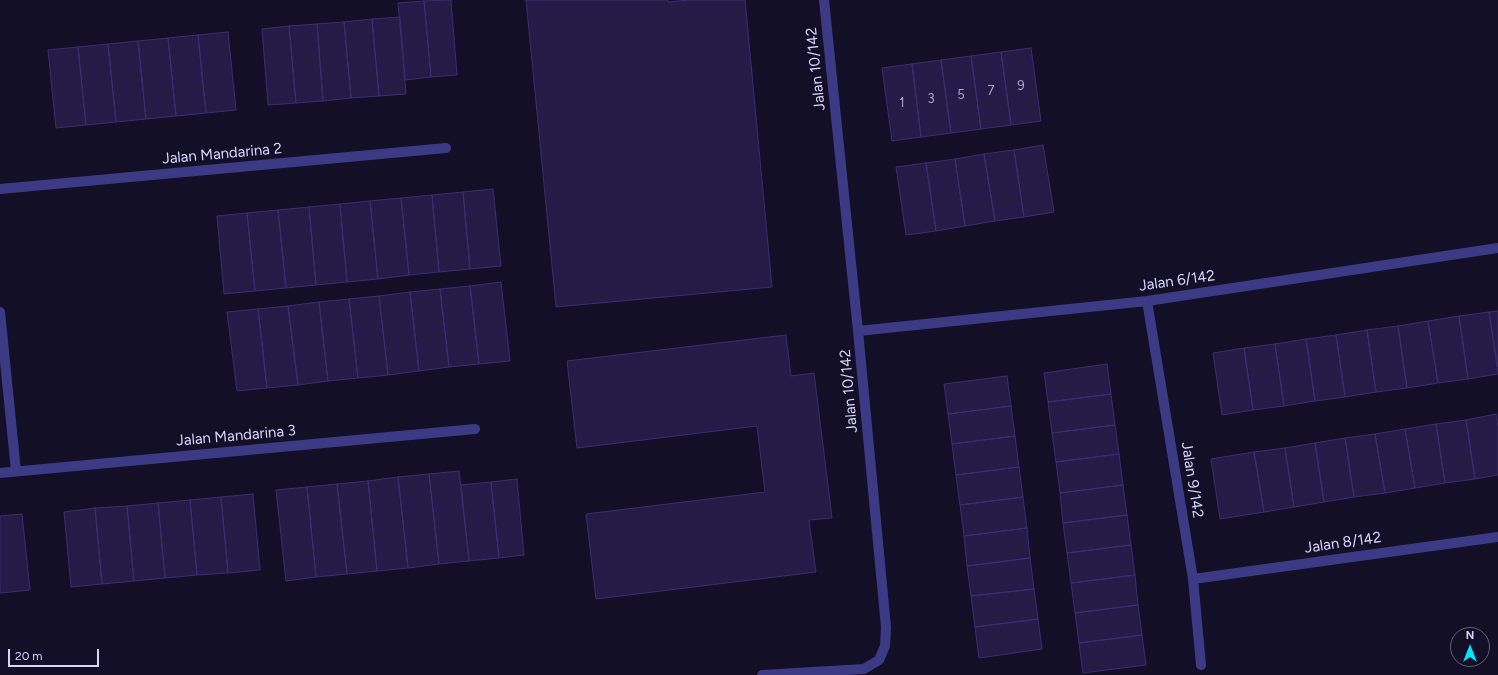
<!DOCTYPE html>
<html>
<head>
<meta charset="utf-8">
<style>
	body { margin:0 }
	#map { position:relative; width:1498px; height:675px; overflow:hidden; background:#130f26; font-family:Figtree,sans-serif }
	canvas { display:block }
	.north { position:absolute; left:1450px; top:627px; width:40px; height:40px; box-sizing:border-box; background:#130f26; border:1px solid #625e7d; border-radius:50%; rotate:0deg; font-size:11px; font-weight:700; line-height:16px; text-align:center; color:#d9d4ff }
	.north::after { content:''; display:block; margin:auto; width:14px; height:18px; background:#00e5ff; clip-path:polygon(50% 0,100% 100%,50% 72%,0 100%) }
	.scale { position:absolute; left:8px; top:649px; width:91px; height:18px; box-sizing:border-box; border:2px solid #d9d4ff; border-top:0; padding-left:5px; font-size:12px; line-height:14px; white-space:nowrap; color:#d9d4ff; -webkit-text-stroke:3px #130f26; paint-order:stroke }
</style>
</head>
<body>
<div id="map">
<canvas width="1498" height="675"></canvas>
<div class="north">N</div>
<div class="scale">20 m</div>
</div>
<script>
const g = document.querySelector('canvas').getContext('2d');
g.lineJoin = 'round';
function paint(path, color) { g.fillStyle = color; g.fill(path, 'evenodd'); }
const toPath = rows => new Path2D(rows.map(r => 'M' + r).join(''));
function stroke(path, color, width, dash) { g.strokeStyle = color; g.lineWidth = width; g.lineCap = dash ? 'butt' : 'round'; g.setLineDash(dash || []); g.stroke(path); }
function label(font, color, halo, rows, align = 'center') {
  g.font = font + ' Figtree,sans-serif'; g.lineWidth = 4; g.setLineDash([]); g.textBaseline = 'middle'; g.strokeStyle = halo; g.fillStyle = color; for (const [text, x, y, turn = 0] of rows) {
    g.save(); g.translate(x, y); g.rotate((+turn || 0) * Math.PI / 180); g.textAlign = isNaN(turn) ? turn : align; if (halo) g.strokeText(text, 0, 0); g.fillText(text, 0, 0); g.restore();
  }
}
const building = toPath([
	[451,0,457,75,431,77,424,1,451,0],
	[526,0,668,0,668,2,689,0,745,0,772,287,556,307,526,0],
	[424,1,431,77,405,80,398,3,424,1],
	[400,17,406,94,379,96,372,19,400,17],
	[372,19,379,96,351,98,344,22,372,19],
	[344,22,351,98,323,101,317,24,344,22],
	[317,24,323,101,296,103,289,26,317,24],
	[289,26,296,103,268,105,262,29,289,26],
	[228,32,236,110,206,113,198,35,228,32],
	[198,35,206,113,176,116,168,38,198,35],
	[168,38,176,116,146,119,138,41,168,38],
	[138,41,146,119,116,122,108,44,138,41],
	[108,44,116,122,86,125,78,47,108,44],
	[78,47,86,125,56,128,48,50,78,47],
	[1031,48,1041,121,1011,125,1001,52,1031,48],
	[1001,52,1011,125,981,129,971,56,1001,52],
	[971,56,981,129,951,133,941,60,971,56],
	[941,60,951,133,921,137,912,64,941,60],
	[912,64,921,137,892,141,882,68,912,64],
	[1043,145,1054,212,1024,217,1014,150,1043,145],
	[1014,150,1024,217,995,221,984,154,1014,150],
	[984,154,995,221,965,226,955,159,984,154],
	[955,159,965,226,936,231,926,163,955,159],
	[926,163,936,231,906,235,896,167,926,163],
	[493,189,501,266,470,269,463,192,493,189],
	[463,192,470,269,439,272,432,195,463,192],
	[432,195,439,272,409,275,401,198,432,195],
	[401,198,409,275,378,279,370,201,401,198],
	[370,201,378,279,347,282,340,204,370,201],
	[340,204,347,282,316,285,309,207,340,204],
	[309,207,316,285,286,288,278,210,309,207],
	[278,210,286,288,255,291,247,213,278,210],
	[247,213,255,291,224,294,217,216,247,213],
	[501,282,510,361,479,364,470,286,501,282],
	[470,286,479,364,449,367,440,289,470,286],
	[440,289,449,367,419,371,410,292,440,289],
	[410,292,419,371,388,375,379,296,410,292],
	[379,296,388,375,358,378,349,299,379,296],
	[349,299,358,378,328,381,319,302,349,299],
	[319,302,328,381,298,385,288,306,319,302],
	[288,306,298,385,267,388,258,309,288,306],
	[258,309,267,388,237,391,227,312,258,309],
	[1498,311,1498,367,1489,312,1498,311],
	[1489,312,1498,374,1468,379,1459,316,1489,312],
	[1459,316,1468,379,1438,383,1428,321,1459,316],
	[1428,321,1438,383,1407,388,1398,326,1428,321],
	[1398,326,1407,388,1376,392,1367,330,1398,326],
	[1367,330,1376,392,1345,397,1336,335,1367,330],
	[786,335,791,376,814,373,832,518,809,520,816,572,596,599,586,514,765,492,757,426,577,448,567,361,786,335],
	[1336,335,1345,397,1315,401,1306,339,1336,335],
	[1306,339,1315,401,1284,406,1275,344,1306,339],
	[1275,344,1284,406,1253,410,1244,348,1275,344],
	[1244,348,1253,410,1222,415,1213,353,1244,348],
	[1107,364,1111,394,1048,402,1044,373,1107,364],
	[1007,376,1011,406,948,414,944,384,1007,376],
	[1111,394,1115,425,1052,433,1048,402,1111,394],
	[1011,406,1015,436,952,444,948,414,1011,406],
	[1496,414,1498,427,1498,475,1475,479,1466,420,1496,414],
	[1466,420,1475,479,1445,483,1436,424,1466,420],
	[1436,424,1445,483,1415,488,1405,429,1436,424],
	[1115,425,1119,454,1056,462,1052,433,1115,425],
	[1405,429,1415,488,1385,493,1375,434,1405,429],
	[1375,434,1385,493,1354,497,1345,438,1375,434],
	[1015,436,1019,467,956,475,952,444,1015,436],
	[1345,438,1354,497,1324,502,1315,443,1345,438],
	[1315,443,1324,502,1294,507,1285,448,1315,443],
	[1285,448,1294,507,1264,512,1254,452,1285,448],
	[1254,452,1264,512,1220,519,1211,459,1254,452],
	[1119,454,1123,485,1060,493,1056,462,1119,454],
	[1019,467,1023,497,960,505,956,475,1019,467],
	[459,471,469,561,439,564,429,474,459,471],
	[429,474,439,564,408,568,398,477,429,474],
	[398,477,408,568,377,571,368,481,398,477],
	[517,479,524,555,499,558,491,482,517,479],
	[368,481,377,571,347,574,337,484,368,481],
	[491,482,499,558,469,561,461,485,491,482],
	[337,484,347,574,316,577,307,487,337,484],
	[1123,485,1127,515,1063,523,1060,493,1123,485],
	[307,487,316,577,286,581,276,490,307,487],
	[253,494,260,570,228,573,221,497,253,494],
	[221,497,228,573,197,575,190,500,221,497],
	[1023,497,1027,528,964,536,960,505,1023,497],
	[190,500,197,575,165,578,158,503,190,500],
	[158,503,165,578,134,581,127,506,158,503],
	[127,506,134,581,102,584,95,508,127,506],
	[95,508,102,584,71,587,64,512,95,508],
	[22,514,30,590,0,593,0,516,22,514],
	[1127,515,1131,545,1067,553,1063,523,1127,515],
	[1027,528,1030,558,967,566,964,536,1027,528],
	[1131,545,1135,575,1071,583,1067,553,1131,545],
	[1030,558,1034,589,971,596,967,566,1030,558],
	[1135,575,1138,605,1075,613,1071,583,1135,575],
	[1034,589,1038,619,975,627,971,596,1034,589],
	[1138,605,1142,635,1079,643,1075,613,1138,605],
	[1038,619,1042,649,979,658,975,627,1038,619],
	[1142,635,1146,665,1083,673,1079,643,1142,635]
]);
const minor = toPath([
	[0,189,446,148],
	[1147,301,1193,579,1201,665],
	[0,312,16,471],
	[858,331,1147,301,1498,248],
	[0,473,475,429],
	[1193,579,1498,537],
	[762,675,864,669,879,660,885,646,886,627,858,331,824,0]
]);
const numberNames = [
	["9",1021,86],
	["7",991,91],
	["5",961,95],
	["3",931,99],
	["1",902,103]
];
const streetNames = [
	["Jalan 10/142",816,69,-96],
	["Jalan Mandarina 2",222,154,-5],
	["Jalan 6/142",1177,281,-8],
	["Jalan 10/142",849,391,-95],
	["Jalan Mandarina 3",236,436,-5],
	["Jalan 9/142",1192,480,81],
	["Jalan 8/142",1343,543,-8]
];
paint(building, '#241b47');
stroke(building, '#3b2d73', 1);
stroke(minor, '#3d3a85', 10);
label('13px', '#aca6d1', null, numberNames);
label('15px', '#d9d4ff', '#130f26', streetNames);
</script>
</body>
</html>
